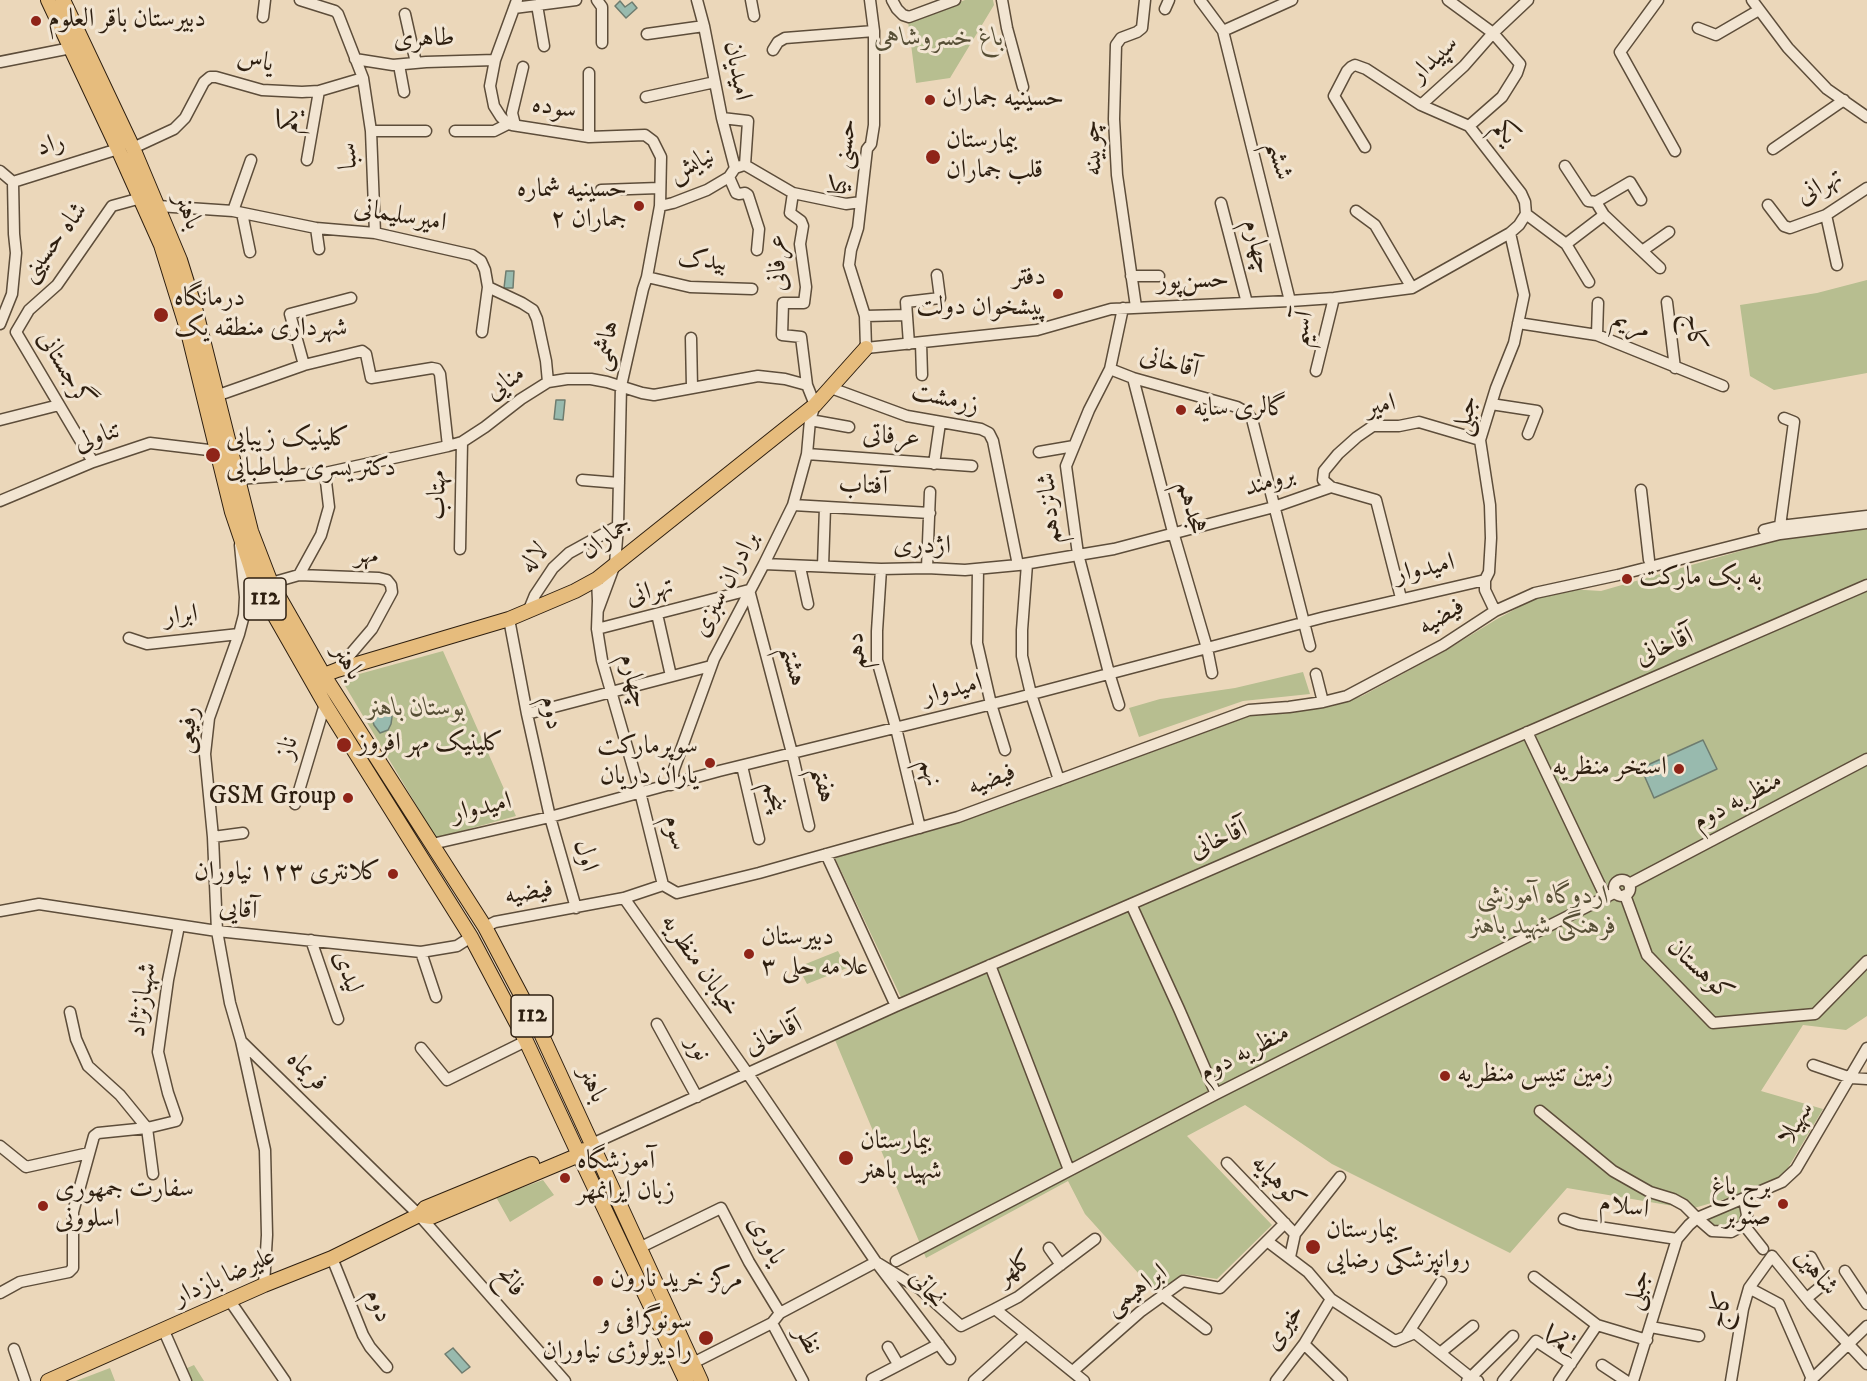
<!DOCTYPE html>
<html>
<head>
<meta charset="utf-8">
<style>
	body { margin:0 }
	canvas { display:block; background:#ebd7ba }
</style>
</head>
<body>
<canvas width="1867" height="1381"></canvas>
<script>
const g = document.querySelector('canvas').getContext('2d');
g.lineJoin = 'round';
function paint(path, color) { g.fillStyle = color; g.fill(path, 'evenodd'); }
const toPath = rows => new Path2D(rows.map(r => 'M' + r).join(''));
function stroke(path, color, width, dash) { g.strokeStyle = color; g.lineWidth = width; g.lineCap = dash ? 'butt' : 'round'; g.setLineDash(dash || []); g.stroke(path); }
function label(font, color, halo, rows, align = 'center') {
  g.font = font + ' "IM FELL DW Pica",Amiri,serif'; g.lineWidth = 6; g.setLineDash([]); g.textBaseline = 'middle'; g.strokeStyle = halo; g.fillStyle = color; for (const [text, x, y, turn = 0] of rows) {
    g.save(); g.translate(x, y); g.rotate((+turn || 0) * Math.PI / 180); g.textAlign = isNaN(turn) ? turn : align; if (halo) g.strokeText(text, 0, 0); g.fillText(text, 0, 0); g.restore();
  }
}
const green = toPath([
	[965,0,993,0,994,5,950,78,916,83,908,21],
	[1867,280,1867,373,1774,390,1750,376,1740,305,1817,293],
	[1867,529,1867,1016,1846,1030,1803,1025,1761,1091,1823,1109,1779,1183,1691,1209,1567,1188,1510,1253,1332,1164,1245,1105,1187,1136,1272,1225,1217,1279,1183,1274,1157,1294,1085,1214,1068,1181,926,1258,835,1040,906,1008,835,858,978,816,1250,716,1290,713,1333,706,1362,696,1445,651,1497,619,1536,598,1569,589,1601,591,1782,539],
	[443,651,516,816,436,838,341,679],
	[1303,672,1310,694,1243,701,1139,737,1129,708,1160,699,1235,688],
	[838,951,847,968,807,984,798,967],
	[543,1180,554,1195,510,1222,496,1197],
	[1742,1205,1743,1218,1736,1226,1723,1228,1705,1222,1708,1216],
	[194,1365,204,1381,190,1381,185,1369],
	[110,1368,115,1381,76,1381]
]);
const water = toPath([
	[620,1,625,7,632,2,637,8,626,18,615,6,620,1],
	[506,271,514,271,513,288,504,288,506,271],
	[556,400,565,400,563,420,554,419,556,400],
	[379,703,383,704,390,709,392,717,391,724,388,730,380,733,374,725,372,718,374,707,379,703],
	[1703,740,1717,769,1654,798,1641,768,1703,740],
	[453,1348,470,1367,462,1373,445,1354,453,1348]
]);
const minor = toPath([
	[300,0,335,11,338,14,363,78,371,131,375,233],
	[517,0,495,60,490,86,494,106,501,117,508,124,512,125,589,137,645,135,653,141,661,157,660,206,647,277,643,289,621,386,618,526,615,564,598,610],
	[597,0,602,7,602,43],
	[697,0,704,26,722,118,735,168],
	[751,0,754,16],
	[870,0,874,31,874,125,871,144,867,149,858,228,851,250,849,265,865,316,866,348,1037,330,1111,309,1290,301,1334,298,1412,288,1510,233,1519,225,1526,214,1525,202,1521,193,1469,126,1421,105,1366,69,1355,65,1351,67,1347,71,1334,96,1365,147],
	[892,0,897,9,903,15,909,17,955,0],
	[1002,0,1007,28,1023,87],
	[1200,0,1223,31,1290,301],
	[1448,0,1493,33,1520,64,1517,73,1502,97,1469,126],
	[1658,0,1620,52,1675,151],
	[1752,0,1788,48,1827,89,1867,117],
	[537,5,544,46],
	[514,8,576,0],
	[1165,9,1169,0],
	[405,14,416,63],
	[263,17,265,0],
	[1698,28,1716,35,1759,10],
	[1223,31,1292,0],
	[647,34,704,26],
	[773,50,778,42,785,38,874,31],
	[355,59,393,65,426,62,495,60],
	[0,62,71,48],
	[399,65,404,92],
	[646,97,715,82],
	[1421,105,1464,66,1493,33,1528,0],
	[722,118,748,121,745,165],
	[515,125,512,113,523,67],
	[371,131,426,131],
	[455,131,494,131,508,124],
	[589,137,589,73],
	[133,148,174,129,185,118,204,82,210,77,216,77,262,90,302,92,319,91,363,78],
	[1773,149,1844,100],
	[307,160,319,91],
	[745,165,793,193,846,204,861,202],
	[1565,166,1588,201,1596,202,1604,215],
	[0,171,13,182,118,149],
	[729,177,736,193,739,194,745,193,748,195,759,229,757,250],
	[601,190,659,188],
	[1596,202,1630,182,1641,200],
	[1221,203,1247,303],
	[1768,205,1784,226,1790,228,1826,215,1867,188],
	[158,206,233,211,316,228,375,233,472,255,481,261,485,270,488,287,482,332],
	[660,206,673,203,707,190,729,177,735,168,741,166],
	[233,211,251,160],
	[1356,211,1375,225,1412,288],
	[242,213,250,252],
	[1526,214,1566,244,1589,282],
	[1826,215,1837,265],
	[316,228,319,249],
	[1566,244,1604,215,1660,268],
	[1642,251,1669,232],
	[1131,276,1159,276],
	[647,277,690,287,752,289],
	[488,287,522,303,533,310,537,319,546,361,548,382],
	[1667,302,1675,368],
	[1136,307,1117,175,1114,119,1116,45,1121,38,1137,32,1142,28,1145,0],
	[865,316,907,315],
	[1518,323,1597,335,1723,386],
	[0,324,12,294,16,253,14,234,13,182],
	[16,332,29,310,57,285,112,206,141,198],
	[16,332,93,462],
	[1597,335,1598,303],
	[691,338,692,387],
	[921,343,922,375],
	[909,344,906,302,940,298,937,275],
	[304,365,290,314,351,298],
	[1110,369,1133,378,1237,407,1246,412,1252,419,1310,646],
	[1316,371,1334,298],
	[1133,378,1173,532,1207,648,1212,673],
	[831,388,907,416,981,429,989,433,993,441,1018,565],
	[216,396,304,365,362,351,366,354,371,378,432,368,437,369,440,374,448,446],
	[1491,404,1537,411,1528,434],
	[0,420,59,405],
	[810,420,849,427],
	[1039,452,1074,446],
	[807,454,972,466],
	[934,464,940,423],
	[237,479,325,473,448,446,462,442,485,427,521,399,548,382,567,379,591,379,607,382,642,393,654,395,758,376,785,379,807,385],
	[582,480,619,483],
	[1331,487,1323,480,1324,471,1338,454,1357,437,1373,426,1399,426,1419,422,1480,440],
	[1641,490,1649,560],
	[0,501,93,462,150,443,217,451],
	[793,505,930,513],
	[1764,530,1780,526,1867,516],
	[1780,533,1780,526,1794,422,1784,418],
	[240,545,245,597,244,615,239,634,209,718,205,754,213,837,217,931,230,1003,241,1041,265,1150,267,1235,264,1285],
	[460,549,462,442],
	[764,564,881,569,927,568,965,570,1018,565,1114,549,1274,507,1331,487,1376,500,1401,598],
	[1027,564,1022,630,1022,656,1031,694,1059,780],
	[823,566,825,507],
	[800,567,808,604],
	[927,568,930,492],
	[881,569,877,631,877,660,896,728,920,828],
	[978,569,977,643,991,704,1005,750],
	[299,575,321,535,329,507,325,473],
	[597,579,598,601,597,629,602,660,640,792,663,885],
	[271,583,299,575,379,578,387,580,391,585,392,592,372,629,337,670],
	[749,590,792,753,809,826],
	[1495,611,1485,590,1485,580,1489,572,1491,538,1490,505,1480,440,1496,388,1514,343,1524,295,1510,233],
	[528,612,535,595,553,568,569,553,618,526],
	[657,614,671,676],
	[509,619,527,714,550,817,576,908],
	[597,629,749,590],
	[129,638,147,644,239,634],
	[1316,674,1323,702],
	[1119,705,1109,673,1078,554,1066,466,1089,410,1110,369,1123,308],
	[527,714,711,666],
	[1527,732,1606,898],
	[742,766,759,839],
	[671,785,674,769,714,659,764,564,793,505,807,454,810,420,815,405,807,385,801,337,782,335,783,303,804,303,806,287,800,244,803,226,801,221,790,213,793,193],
	[295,804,325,704],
	[213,837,243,833],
	[432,844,550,817,719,771,1017,698,1325,617,1485,580],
	[826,854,896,1006],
	'1614 888a8 8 0 1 1 16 0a8 8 0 1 1-16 0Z',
	[1629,884,1867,759],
	[1625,895,1647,955,1713,1023,1815,1014,1867,961],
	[624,898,748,1074,876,1262,920,1289,961,1326,995,1309,1084,1381],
	[1131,904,1179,1009,1216,1094],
	[0,911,39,904,217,931,421,952,457,946,471,937],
	[485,927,495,922,624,898,663,885,677,893,759,873,958,817,1249,710,1289,707,1323,702,1347,696,1443,645,1495,611,1535,593,1618,575,1780,534,1867,523],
	[311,940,338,1019],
	[421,952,436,997],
	[990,965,1069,1170],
	[70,1012,76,1039,88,1066,120,1095,147,1128],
	[657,1024,697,1097],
	[242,1042,419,1215,565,1381],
	[421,1048,447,1080,526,1041],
	[1813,1065,1851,1078,1867,1079],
	[1540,1111,1613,1171,1650,1192,1673,1199,1684,1205,1697,1218,1689,1225,1677,1239,1633,1381],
	[147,1128,153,1174],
	[592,1144,896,1006,1867,585],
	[0,1146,26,1167,89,1153],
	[1227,1163,1295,1234],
	[1744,1199,1747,1215,1744,1225,1731,1232,1712,1231,1697,1218,1782,1182,1796,1169,1867,1048],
	[1564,1219,1579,1224,1677,1239],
	[1744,1225,1763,1249],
	[1267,1241,1308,1272,1331,1299,1395,1341,1415,1333,1470,1377,1478,1381],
	[639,1248,721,1208,749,1262,780,1313],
	[1049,1248,1061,1265],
	[1290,1257,1295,1234,1340,1177],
	[332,1258,363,1335,370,1347,387,1367],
	[896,1261,1216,1094,1616,892],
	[1845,1271,1867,1304],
	[1534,1277,1597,1325,1647,1340],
	[1749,1288,1779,1304,1812,1379],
	[0,1293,20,1282,69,1272,73,1268,73,1212,94,1136,98,1133,147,1128,176,1121,177,1119,168,1093,158,1052,168,980,179,926],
	[1162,1295,1206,1329],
	[1807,1298,1825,1283,1811,1257],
	[230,1301,285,1381],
	[995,1309,1018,1297,1095,1239],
	[772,1323,803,1381],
	[1651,1327,1699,1336],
	[164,1331,186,1381],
	[1406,1336,1441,1282],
	[1304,1344,1342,1381],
	[888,1347,898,1364],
	[14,1349,25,1381],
	[1440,1353,1473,1326],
	[693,1363,772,1323,780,1313,876,1262,950,1359],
	[1602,1365,1626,1381],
	[1073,1371,1140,1312,1183,1281,1220,1288,1285,1223],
	[872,1379,939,1344],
	[974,1381,1026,1334],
	[1276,1381,1304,1344,1331,1299],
	[1467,1381,1513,1336],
	[1503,1381,1536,1341,1571,1364],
	[1559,1381,1597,1325],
	[1731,1381,1743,1309,1749,1288,1772,1256,1811,1304,1867,1364],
	[1810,1381,1867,1326]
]);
const major = toPath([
	[48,0,118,149,161,245,188,332,232,512,256,583,325,704,471,937,526,1041,579,1155,686,1381],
	[63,0,133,148,180,260,195,308,251,531,271,583,323,674,485,927,539,1029,701,1381],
	[316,678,337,670,509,619,575,591,597,579,815,405,866,348],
	[419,1215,425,1208,532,1164],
	[48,1381,264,1285,332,1258,419,1215,431,1217,579,1155,584,1150]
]);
const markers = [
	[36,21,6,"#8f2418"],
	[930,100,6,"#8f2418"],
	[933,157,8,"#8f2418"],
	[639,206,6,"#8f2418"],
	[1058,294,6,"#8f2418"],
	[161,315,8,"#8f2418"],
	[1181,410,6,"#8f2418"],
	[213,455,8,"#8f2418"],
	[1627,579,6,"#8f2418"],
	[344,745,8,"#8f2418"],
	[710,763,6,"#8f2418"],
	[1679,769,6,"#8f2418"],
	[348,798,6,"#8f2418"],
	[393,874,6,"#8f2418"],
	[749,954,6,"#8f2418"],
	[1445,1076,6,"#8f2418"],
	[846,1158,8,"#8f2418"],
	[565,1178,6,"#8f2418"],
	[1783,1204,6,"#8f2418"],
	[43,1206,6,"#8f2418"],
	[1313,1247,8,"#8f2418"],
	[598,1281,6,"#8f2418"],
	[706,1338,8,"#8f2418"]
];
const shields = [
	[265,599,42],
	[532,1016,42]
];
const shieldNames = [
	["112",265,599],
	["112",532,1016]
];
const poiNames = [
	["دبیرستان باقر العلوم",48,21],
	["حسینیه جماران",942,100],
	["بیمارستان",946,142],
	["قلب جماران",946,172],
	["حسینیه شماره",627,191,"right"],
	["۲ جماران",627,221,"right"],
	["دفتر",1046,279,"right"],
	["پیشخوان دولت",1046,309,"right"],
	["درمانگاه",174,300],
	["شهرداری منطقه یک",174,330],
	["گالری سایه",1193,410],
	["کلینیک زیبایی",226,440],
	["دکتر یسری طباطبایی",226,470],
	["به بک مارکت",1639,579],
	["کلینیک مهر افروز",358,745],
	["سوپرمارکت",698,748,"right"],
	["یاران دریان",698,778,"right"],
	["استخر منظریه",1667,769,"right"],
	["GSM Group",336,798,"right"],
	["کلانتری ۱۲۳ نیاوران",381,874,"right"],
	["دبیرستان",761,939],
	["علامه حلی ۳",761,969],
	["زمین تنیس منظریه",1457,1076],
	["بیمارستان",860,1143],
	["شهید باهنر",860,1173],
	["آموزشگاه",577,1163],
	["زبان ایرانمهر",577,1193],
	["برج باغ",1771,1189,"right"],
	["صنوبر",1771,1219,"right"],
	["سفارت جمهوری",55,1191],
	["اسلوونی",55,1221],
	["بیمارستان",1326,1232],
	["روانپزشکی رضایی",1326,1262],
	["مرکز خرید نارون",610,1281],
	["سونوگرافی و",692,1323,"right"],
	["رادیولوژی نیاوران",692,1353,"right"]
];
const streetNames = [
	["طاهری",424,40,-1],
	["سپیدار",1435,60,-44],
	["یاس",255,62,12],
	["امیدیان",736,71,79],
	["سوده",554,109,9],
	["یکم",291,121,-80],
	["یکم",1504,133,53],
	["راد",51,146,-17],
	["چوبینه",1094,148,-93],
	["سبا",350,156,-92],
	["حسنی کیا",845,157,-82],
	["ششم",1278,161,76],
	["نیایش",692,166,-28],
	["تهرانی",1820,188,-28],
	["باهنر",186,212,67],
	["امیرسلیمانی",400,217,10],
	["شاه حسینی",55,243,-52],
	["چهارم",1256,247,76],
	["بیدک",702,262,6],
	["عرفانی",779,263,-92],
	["حسن‌پور",1193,282,-2],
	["مریم",1631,326,22],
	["آسیم",1303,329,-76],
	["کاج",1693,332,83],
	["هاشمی",607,346,-78],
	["آقاخانی",1169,364,16],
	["گرجستانی",64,370,59],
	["منایی",506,384,-35],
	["زرمشت",945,400,13],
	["امیر",1381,407,-13],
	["جبلی",1467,416,-77],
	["تناولی",98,438,-19],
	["عرفاتی",891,438,4],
	["برومند",1270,483,-17],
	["آفتاب",863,487,3],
	["مهتاب",439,495,-89],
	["شانزدهم",1051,508,-95],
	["هجدهم",1190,508,75],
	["جماران",607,539,-37],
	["اژدری",922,547,1],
	["مهر",367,557,8],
	["لاله",535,559,-50],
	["امیدوار",1425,570,-13],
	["برادران سبزی",727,585,-62],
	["تهرانی",650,593,-14],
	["ابرار",181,617,-6],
	["فیضیه",1442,618,-31],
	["آقاخانی",1665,648,-23],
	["دهم",858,651,-94],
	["باهنر",346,663,59],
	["هشتم",792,666,75],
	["چهارم",632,681,75],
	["امیدوار",953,691,-14],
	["دوم",550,713,78],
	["رفیعی",189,730,-82],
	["ناز",289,748,-74],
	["نهم",929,773,76],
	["فیضیه",992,781,-21],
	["هفتم",822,785,77],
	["پنجم",773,797,77],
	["منظریه دوم",1738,802,-28],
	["امیدوار",482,809,-13],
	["سوم",674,833,77],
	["آقاخانی",1219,841,-23],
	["اول",584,856,74],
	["فیضیه",529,894,-10],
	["آقایی",238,911,6],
	["خیابان منظریه",699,966,55],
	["کوهستان",1699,971,43],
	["لیدی",346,972,71],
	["شهبازنژاد",144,1000,-81],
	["آقاخانی",774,1037,-25],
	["نور",697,1049,61],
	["منظریه دوم",1245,1054,-27],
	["فریماه",306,1072,44],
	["باهنر",591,1085,65],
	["سهیلا",1797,1124,-59],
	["کوهپایه",1277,1183,46],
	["اسلام",1624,1208,9],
	["یاوری",765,1241,61],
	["کلهر",1016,1269,-35],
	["شاهین",1815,1273,50],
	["علیرضا بازدار",225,1278,-24],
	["فاتح",509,1283,49],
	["نجاتی",926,1290,52],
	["جبلی",1639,1290,-74],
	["ابراهیمی",1137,1291,-35],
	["دوم",377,1306,67],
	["کاج",1722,1310,-77],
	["خیری",1285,1328,-56],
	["یکم",1560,1340,-56],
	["نظر",807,1341,62]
];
const parkNames = [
	["باغ خسروشاهی",939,40],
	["بوستان باهنر",416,710],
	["اردوگاه آموزشی",1543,898],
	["فرهنگی شهید باهنر",1543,928]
];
paint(green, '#b7be90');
paint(water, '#98baae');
stroke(water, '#6e7c6f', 1.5);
stroke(minor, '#5d4d3a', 13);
stroke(major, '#2e1f10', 16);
stroke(minor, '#f2e5d2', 10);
stroke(major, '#e6bc7d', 14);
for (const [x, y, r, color] of markers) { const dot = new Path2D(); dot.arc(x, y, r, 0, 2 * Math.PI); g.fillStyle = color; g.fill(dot); stroke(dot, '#f2e5d2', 2); }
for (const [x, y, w] of shields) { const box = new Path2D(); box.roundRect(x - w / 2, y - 21, w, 42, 4.5); g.fillStyle = '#f2e5d2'; g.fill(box); stroke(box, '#2e1f10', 1.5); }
label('bold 24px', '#2e1f10', null, shieldNames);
label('26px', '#2e1f10', '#f2e5d2', poiNames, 'left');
label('26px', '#2e1f10', '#f2e5d2', streetNames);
label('italic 26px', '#574f36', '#f2e5d2', parkNames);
</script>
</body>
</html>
